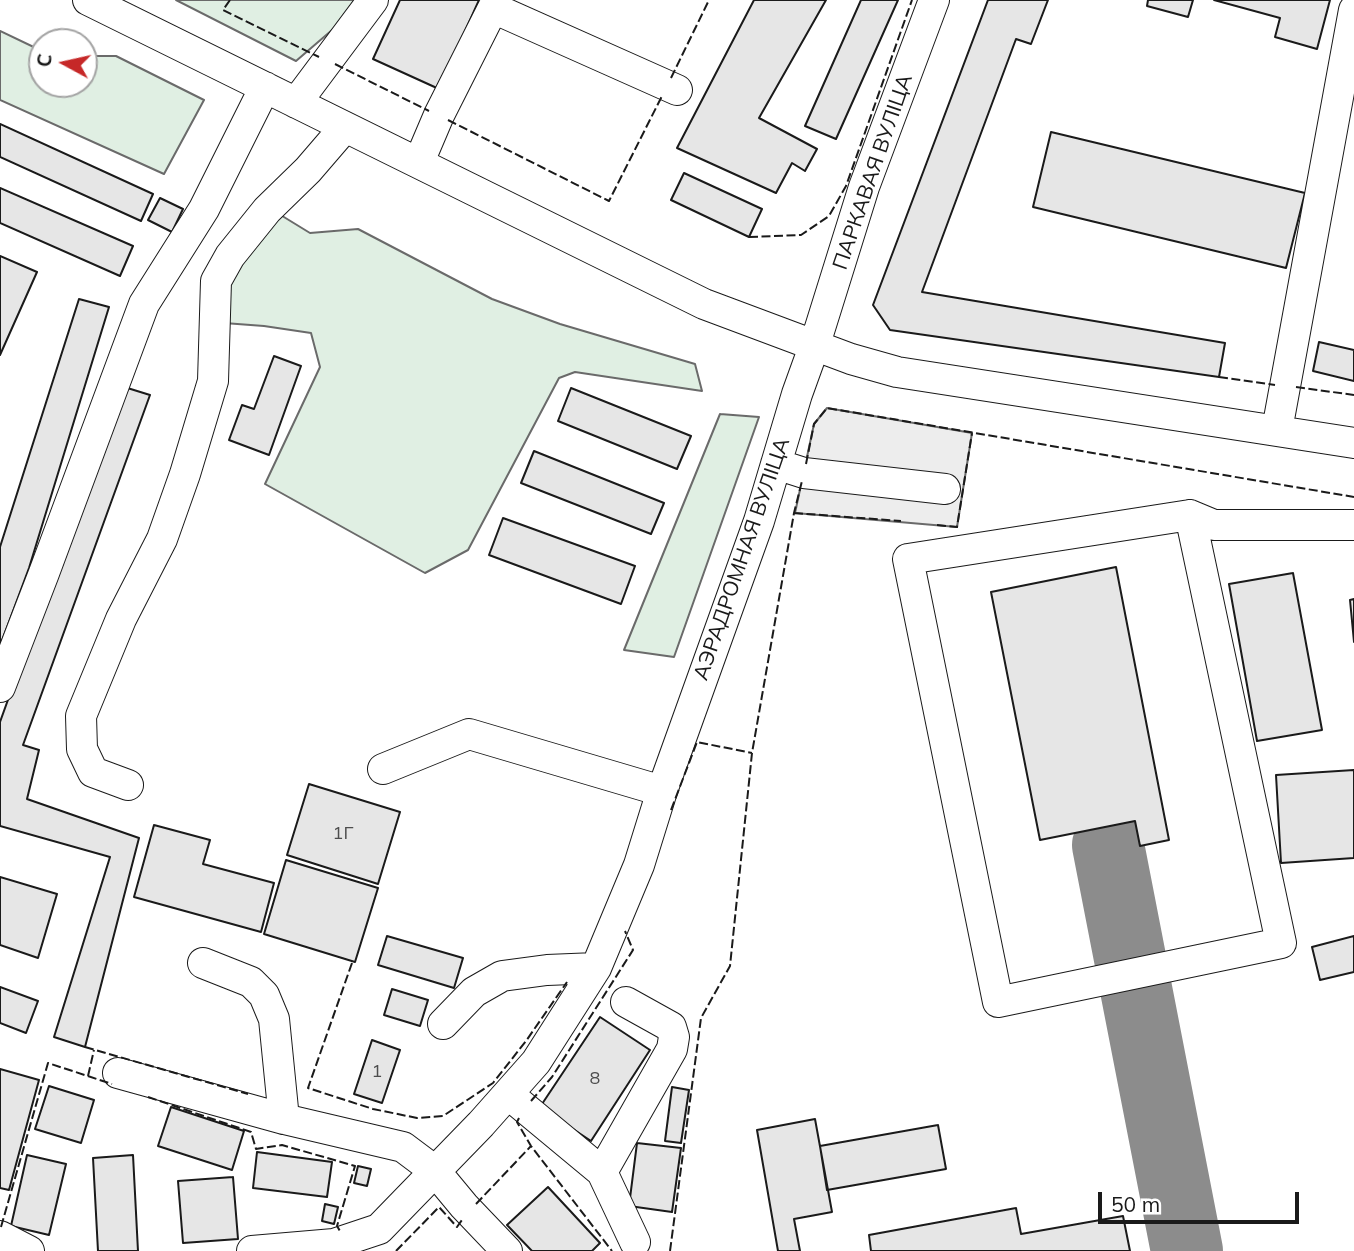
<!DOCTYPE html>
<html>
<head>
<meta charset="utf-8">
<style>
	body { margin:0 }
	#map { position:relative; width:1354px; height:1251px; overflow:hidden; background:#fff; font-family:Mulish,sans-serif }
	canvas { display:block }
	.north { position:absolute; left:28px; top:28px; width:70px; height:70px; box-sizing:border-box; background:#fff; border:2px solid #a3a3a3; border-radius:50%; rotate:278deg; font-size:19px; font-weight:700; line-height:28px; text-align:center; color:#1a1a1a }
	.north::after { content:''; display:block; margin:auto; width:24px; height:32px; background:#c62828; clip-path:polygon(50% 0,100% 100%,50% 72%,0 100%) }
	.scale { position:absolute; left:1098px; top:1192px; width:201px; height:32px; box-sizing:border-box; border:4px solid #1a1a1a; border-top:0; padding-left:9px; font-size:21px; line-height:24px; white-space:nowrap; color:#1a1a1a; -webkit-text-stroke:5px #fff; paint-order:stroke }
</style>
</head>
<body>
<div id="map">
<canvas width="1354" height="1251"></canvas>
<div class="north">С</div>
<div class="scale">50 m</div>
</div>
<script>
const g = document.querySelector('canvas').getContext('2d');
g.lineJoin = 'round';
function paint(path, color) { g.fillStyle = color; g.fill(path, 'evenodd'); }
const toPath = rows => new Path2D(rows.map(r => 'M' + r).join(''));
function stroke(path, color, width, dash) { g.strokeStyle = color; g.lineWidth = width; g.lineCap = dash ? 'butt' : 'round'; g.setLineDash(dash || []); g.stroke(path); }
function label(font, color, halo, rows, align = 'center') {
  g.font = font + ' Mulish,sans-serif'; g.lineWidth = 5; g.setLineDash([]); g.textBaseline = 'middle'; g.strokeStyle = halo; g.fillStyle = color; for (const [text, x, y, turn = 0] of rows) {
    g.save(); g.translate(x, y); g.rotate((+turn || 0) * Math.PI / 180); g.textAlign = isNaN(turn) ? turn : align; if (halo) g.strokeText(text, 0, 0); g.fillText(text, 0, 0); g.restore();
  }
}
const green = toPath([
	[176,0,367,0,296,61,176,0],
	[0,31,42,51,42,84,84,84,84,56,116,56,204,100,164,174,0,100,0,31],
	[279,214,310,233,358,229,492,299,560,324,695,364,702,391,575,372,559,378,468,550,425,573,265,484,320,367,311,333,264,326,224,323,228,279,279,214],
	[720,414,759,417,674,657,624,650,720,414]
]);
const parking = toPath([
	[827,408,972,433,957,527,795,513,814,424,827,408]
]);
const taxiway = toPath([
	[1108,845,1187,1251]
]);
const building = toPath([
	[400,0,479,0,439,89,373,59,400,0],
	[754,0,826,0,759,118,817,149,805,171,792,163,776,193,677,148,754,0],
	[861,0,898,0,836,139,805,126,861,0],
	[988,0,1048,0,1031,44,1016,39,922,292,1225,343,1219,377,890,330,873,305,988,0],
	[1148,0,1193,0,1188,17,1147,6,1148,0],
	[1214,0,1330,0,1317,49,1275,37,1280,18,1214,0],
	[0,124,153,194,141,221,0,157,0,124],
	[1051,132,1305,193,1286,268,1033,207,1051,132],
	[684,173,762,209,749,237,671,200,684,173],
	[0,188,133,246,120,276,0,223,0,188],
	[160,198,183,209,172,232,148,220,160,198],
	[0,256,37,272,0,355,0,256],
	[79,299,109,307,29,568,0,646,0,547,79,299],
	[1319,342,1354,350,1354,381,1313,371,1319,342],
	[274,356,301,366,269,455,229,440,242,405,254,409,274,356],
	[121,386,150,395,23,745,39,750,27,799,139,838,85,1047,54,1037,110,857,0,826,0,722,121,386],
	[571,388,691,436,677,469,558,421,571,388],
	[534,451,664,503,651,534,521,483,534,451],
	[503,518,635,566,621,604,489,555,503,518],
	[1116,567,1169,840,1140,846,1135,821,1040,840,991,592,1116,567],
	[1293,573,1322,730,1257,741,1229,584,1293,573],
	[1354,599,1354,642,1350,600,1354,599],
	[1354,770,1354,858,1281,863,1276,775,1354,770],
	[309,784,400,812,378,884,287,855,309,784],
	[154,825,210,840,203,864,274,883,261,932,134,897,154,825],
	[286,860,378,888,355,962,264,934,286,860],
	[0,877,57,894,38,958,0,945,0,877],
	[387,936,463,958,454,988,378,965,387,936],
	[1354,936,1354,972,1320,980,1312,947,1354,936],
	[0,987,38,1001,26,1033,0,1023,0,987],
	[392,989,428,1000,420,1026,384,1015,392,989],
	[600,1017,650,1050,591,1141,540,1107,600,1017],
	[372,1040,400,1050,382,1103,354,1094,372,1040],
	[0,1069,39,1080,9,1190,0,1188,0,1069],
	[49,1086,94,1100,81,1143,35,1129,49,1086],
	[672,1087,689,1090,681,1143,665,1141,672,1087],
	[171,1107,244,1131,232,1170,158,1146,171,1107],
	[815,1119,832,1212,794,1219,800,1251,778,1251,757,1130,815,1119],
	[938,1125,946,1169,827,1190,820,1146,938,1125],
	[637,1143,681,1148,672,1212,629,1206,637,1143],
	[257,1152,332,1162,327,1197,253,1188,257,1152],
	[27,1155,66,1164,49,1235,11,1226,27,1155],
	[133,1155,138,1251,98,1251,93,1158,133,1155],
	[358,1166,371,1169,367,1186,354,1183,358,1166],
	[233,1177,238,1239,183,1243,178,1181,233,1177],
	[548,1187,600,1243,592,1251,532,1251,507,1225,548,1187],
	[325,1204,338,1207,334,1224,322,1221,325,1204],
	[1016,1208,1021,1234,1123,1216,1130,1251,871,1251,869,1235,1016,1208]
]);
const minor = toPath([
	[88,0,704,304,851,359,897,372,1354,443],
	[296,103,373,0],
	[419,162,439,115,493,8,677,90],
	[1277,430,1354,10],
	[776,464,804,473,945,489],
	[1190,515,1281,943,998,1002,908,559,1190,515],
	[1190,515,1214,525,1354,525],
	[0,687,44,573,144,304,204,209,265,87],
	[383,769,469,734,662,791],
	[128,785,93,772,82,749,81,716,121,619,162,539,185,474,213,381,216,281,230,256,267,210,308,170,345,127],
	[203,963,251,982,264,995,274,1019,284,1119],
	[443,1024,474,992,502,976,547,970,596,968],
	[118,1073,284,1119,403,1147,435,1171,464,1206,507,1251],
	[508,1094,602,1172,635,1242],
	[602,1172,672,1049,674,1037,671,1027,626,1002],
	[0,1236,29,1251],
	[252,1251,334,1244,379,1229,481,1124,536,1062,596,968,639,865,662,791,759,521,797,394,815,344,864,187,934,0]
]);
const fence = toPath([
	[230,0,223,10,319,57],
	[335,64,429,111],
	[671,78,709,0],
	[448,120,609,201,663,94],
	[749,237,801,235,829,216,846,186,912,0],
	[1219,377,1275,385],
	[1296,387,1354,395],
	[806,464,814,424,827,408,1354,497],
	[794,513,901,521],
	[937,525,957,527,972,433],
	[671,810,697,742,752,753],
	[352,963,308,1088,373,1109,417,1118,443,1116,493,1083,526,1041,567,982],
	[85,1047,248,1094],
	[88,1076,94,1050],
	[148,1097,251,1132,256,1149,282,1145,355,1166,337,1226,340,1231],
	[531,1101,552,1077,633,950,625,931],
	[519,1118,517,1122,531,1146,612,1251],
	[476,1204,531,1146],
	[1,1227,48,1063,112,1084],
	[396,1251,439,1207,457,1227,462,1220],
	[670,1251,701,1018,730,966,752,753,794,513,802,481]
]);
const numberNames = [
	["1Г",343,834],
	["1",377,1072],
	["8",595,1079]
];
const streetNames = [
	["ПАРКАВАЯ ВУЛІЦА",873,172,-71],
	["АЭРАДРОМНАЯ ВУЛІЦА",742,559,-71]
];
paint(green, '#e0efe3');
stroke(green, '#6a6a6a', 2);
paint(parking, '#ededed');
stroke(parking, '#6a6a6a', 2);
stroke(taxiway, '#8c8c8c', 72);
paint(building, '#e6e6e6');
stroke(building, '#1a1a1a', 2);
stroke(minor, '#1a1a1a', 32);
stroke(minor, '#fff', 30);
stroke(fence, '#1a1a1a', 2, [9, 3.5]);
label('18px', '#4d4d4d', null, numberNames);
label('21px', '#1a1a1a', '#fff', streetNames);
</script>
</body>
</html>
